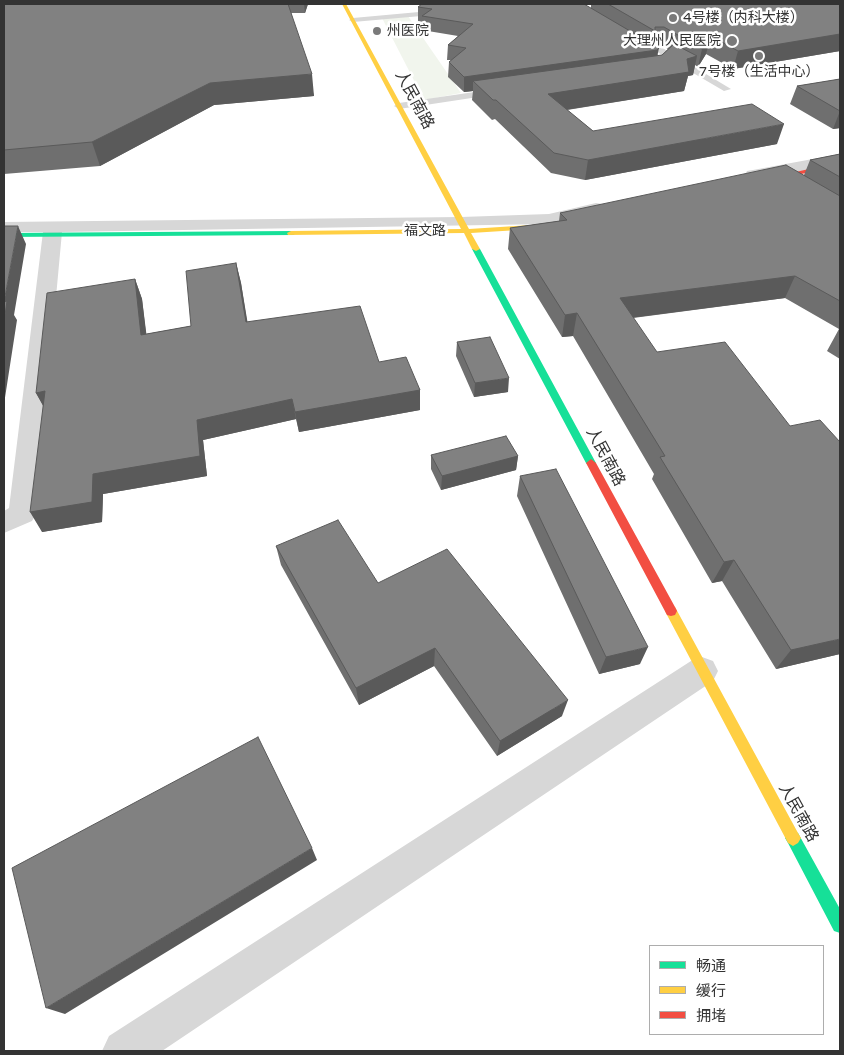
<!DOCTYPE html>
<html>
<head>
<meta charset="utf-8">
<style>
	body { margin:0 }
	#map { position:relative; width:844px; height:1055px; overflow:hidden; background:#fff; font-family:"Varela Round","Noto Sans SC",sans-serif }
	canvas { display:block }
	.frame { position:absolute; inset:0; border:5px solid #333; pointer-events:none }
	.legend { position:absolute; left:649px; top:945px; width:175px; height:90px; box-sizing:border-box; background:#fff; border:1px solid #adadad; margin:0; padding:6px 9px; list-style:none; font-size:15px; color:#333 }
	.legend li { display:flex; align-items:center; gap:10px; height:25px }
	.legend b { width:25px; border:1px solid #adadad }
</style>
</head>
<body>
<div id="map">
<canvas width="844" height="1055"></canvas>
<div class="frame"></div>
<ul class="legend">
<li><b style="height:6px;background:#16e098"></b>畅通</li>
<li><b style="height:6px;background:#ffcf43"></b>缓行</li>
<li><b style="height:6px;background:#f24e42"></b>拥堵</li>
</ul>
</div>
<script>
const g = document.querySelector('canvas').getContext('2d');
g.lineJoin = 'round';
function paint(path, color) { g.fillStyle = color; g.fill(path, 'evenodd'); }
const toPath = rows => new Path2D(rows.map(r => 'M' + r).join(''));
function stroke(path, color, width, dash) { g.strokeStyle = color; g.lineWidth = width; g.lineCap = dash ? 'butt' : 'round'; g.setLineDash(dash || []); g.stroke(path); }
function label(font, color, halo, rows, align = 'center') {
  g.font = font + ' "Varela Round","Noto Sans SC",sans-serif'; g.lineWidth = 5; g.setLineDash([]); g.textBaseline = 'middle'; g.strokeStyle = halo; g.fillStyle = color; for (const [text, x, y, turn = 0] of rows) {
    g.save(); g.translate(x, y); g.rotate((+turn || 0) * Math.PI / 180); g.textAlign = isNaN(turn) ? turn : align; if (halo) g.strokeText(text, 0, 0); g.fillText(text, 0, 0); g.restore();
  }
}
const green = toPath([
	[408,16,461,93,424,100,382,18]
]);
const lane = toPath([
	[441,10,445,12,444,14,353,22,349,20,353,18,441,10],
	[635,35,641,35,731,89,724,91,635,39,635,35],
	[495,89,500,92,498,94,399,109,394,106,399,103,495,89]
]);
const street = toPath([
	[840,154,840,164,753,180,747,179,745,175,747,171,753,170,840,154],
	[596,203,602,204,605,208,602,212,549,224,62,232,36,514,32,521,4,533,4,511,9,508,43,232,4,232,4,222,461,217,549,214,596,203],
	[702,657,713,661,718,671,713,681,162,1051,102,1051,109,1036,691,661,702,657]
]);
const fast = toPath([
	[291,231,295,233,294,235,4,237,4,233,291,231],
	[473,247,480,249,596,463,595,466,591,467,586,463,472,249,473,247],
	[793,830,798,833,840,909,840,933,834,931,788,843,785,838,788,833,793,830]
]);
const slow = toPath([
	[342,4,346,4,469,229,547,224,551,226,550,228,471,233,480,249,476,251,472,249,464,233,288,235,287,233,291,231,461,229,342,4],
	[671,606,675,607,798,833,801,838,798,843,793,846,788,843,667,615,665,611,667,607,671,606]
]);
const jam = toPath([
	[840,162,840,166,763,182,760,180,840,162],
	[591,459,596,463,675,607,677,611,675,615,671,616,667,615,586,463,591,459]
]);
const wall = toPath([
	[4,4,308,4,305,13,291,13,314,96,214,105,100,166,4,174],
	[590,4,840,4,840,51,733,69,706,54,698,67,695,65,693,75,688,76,684,91,567,110,593,131,777,144,585,180,551,173,495,119,492,120,472,100,473,91,464,92,448,77,449,62,451,60,447,60,448,45,458,36,422,30,422,22,418,21,418,7,591,8,591,4],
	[660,44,668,49,662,55,658,56,654,45],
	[840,79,840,128,833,129,790,104,797,86],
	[840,154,840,359,827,351,839,329,785,298,633,318,840,654,776,669,722,581,712,583,652,479,654,474,573,336,562,337,508,249,510,228,559,221,560,213,804,175,810,160],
	[236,263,241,283,247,322,379,362,420,390,420,410,299,432,296,419,203,440,207,476,103,494,102,522,42,532,43,405,36,393,135,279,142,299,146,334,191,326],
	[457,342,508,392,474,397,456,356],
	[431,455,518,456,516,470,441,490,431,469],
	[520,476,640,664,599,674,517,496],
	[276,546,378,583,562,716,497,756,434,666,359,705,281,565]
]);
const shadedWall = toPath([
	[304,4,308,4,305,13],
	[840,34,840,51,733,69,738,51],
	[711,36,706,54,698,67,702,49],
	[659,48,656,62,473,81,473,91,464,92,464,77],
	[697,56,693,75,688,76,684,91,546,113,548,94],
	[312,74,314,96,214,105,100,166,92,142,210,83],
	[840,111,840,128,833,129],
	[784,124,777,144,585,180,588,160],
	[18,226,26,244,14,315,17,320,4,404,4,302],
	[236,263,241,283,251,343,246,322],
	[795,276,785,298,614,320,620,298],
	[135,279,142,299,149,355,141,335],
	[577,313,573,336,562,337,565,315],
	[509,378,508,392,474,397,475,383],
	[420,390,420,410,299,432,295,412],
	[45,391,47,413,36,393],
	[292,399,296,419,203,440,207,476,103,494,102,522,42,532,30,512,93,474,197,420],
	[518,456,516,470,441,490,442,476],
	[734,560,722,581,712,583,724,562],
	[840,639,840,654,776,669,791,650],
	[648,647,640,664,599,674,606,657],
	[435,648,434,666,359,705,356,688],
	[568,700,562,716,497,756,500,741],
	[312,848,317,860,65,1014,46,1008]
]);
const building = toPath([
	[4,4,288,4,312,74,210,83,92,142,4,150,4,4],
	[422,4,584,4,659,48,657,50,464,77,449,62,466,48,448,45,473,24,422,16,432,9,418,7,422,4],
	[608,4,840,4,840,34,738,51,711,36,702,49,664,27,655,27,655,31,608,4],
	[674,44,697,56,687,59,689,72,548,94,593,131,752,104,784,124,588,160,554,153,496,100,493,100,473,81,662,55,674,44],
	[840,79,840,111,797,86,840,79],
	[840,154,840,177,810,160,840,154],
	[786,165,840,196,840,301,795,276,620,298,657,352,725,342,790,426,820,420,840,442,840,639,791,650,734,560,724,562,660,457,665,456,577,313,565,315,510,228,567,220,560,213,786,165],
	[4,226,18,226,4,302,7,301,4,322,4,226],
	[236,263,246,322,360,306,379,362,406,357,420,390,295,412,292,399,197,420,200,456,93,474,92,502,30,512,45,391,36,393,47,293,135,279,141,335,191,326,186,271,236,263],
	[490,337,509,378,475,383,457,342,490,337],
	[506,436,518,456,442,476,431,455,506,436],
	[556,469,648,647,606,657,520,476,556,469],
	[338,520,378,583,447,549,568,700,500,741,435,648,356,688,276,546,338,520],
	[258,737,312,848,46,1008,12,868,258,737]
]);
const markers = [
	[673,18,5,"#7a7a7a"],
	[377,31,5,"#7a7a7a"],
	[732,41,6,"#7a7a7a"],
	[759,56,5,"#7a7a7a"]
];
const farPoinames = [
	["4号楼（内科大楼）",683,18],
	["州医院",387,31],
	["大理州人民医院",721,41,"right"],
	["7号楼（生活中心）",759,72,"center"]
];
const farStreetnames = [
	["福文路",425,231]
];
const streetNames = [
	["人民南路",414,100,62],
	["人民南路",605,457,62],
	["人民南路",798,813,61]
];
paint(green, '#f1f5ed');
paint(lane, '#d7d7d7');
paint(street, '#d7d7d7');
paint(fast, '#16e098');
paint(slow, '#ffcf43');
paint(jam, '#f24e42');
paint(wall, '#6f6f6f');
paint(shadedWall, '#5a5a5a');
paint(building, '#818181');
stroke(building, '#5a5a5a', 1);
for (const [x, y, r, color] of markers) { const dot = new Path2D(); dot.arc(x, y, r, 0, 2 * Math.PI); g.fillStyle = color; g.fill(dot); stroke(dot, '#fff', 2); }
label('14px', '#333', '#fff', farPoinames, 'left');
label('14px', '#333', '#fff', farStreetnames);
label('16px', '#333', '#fff', streetNames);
</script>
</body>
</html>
